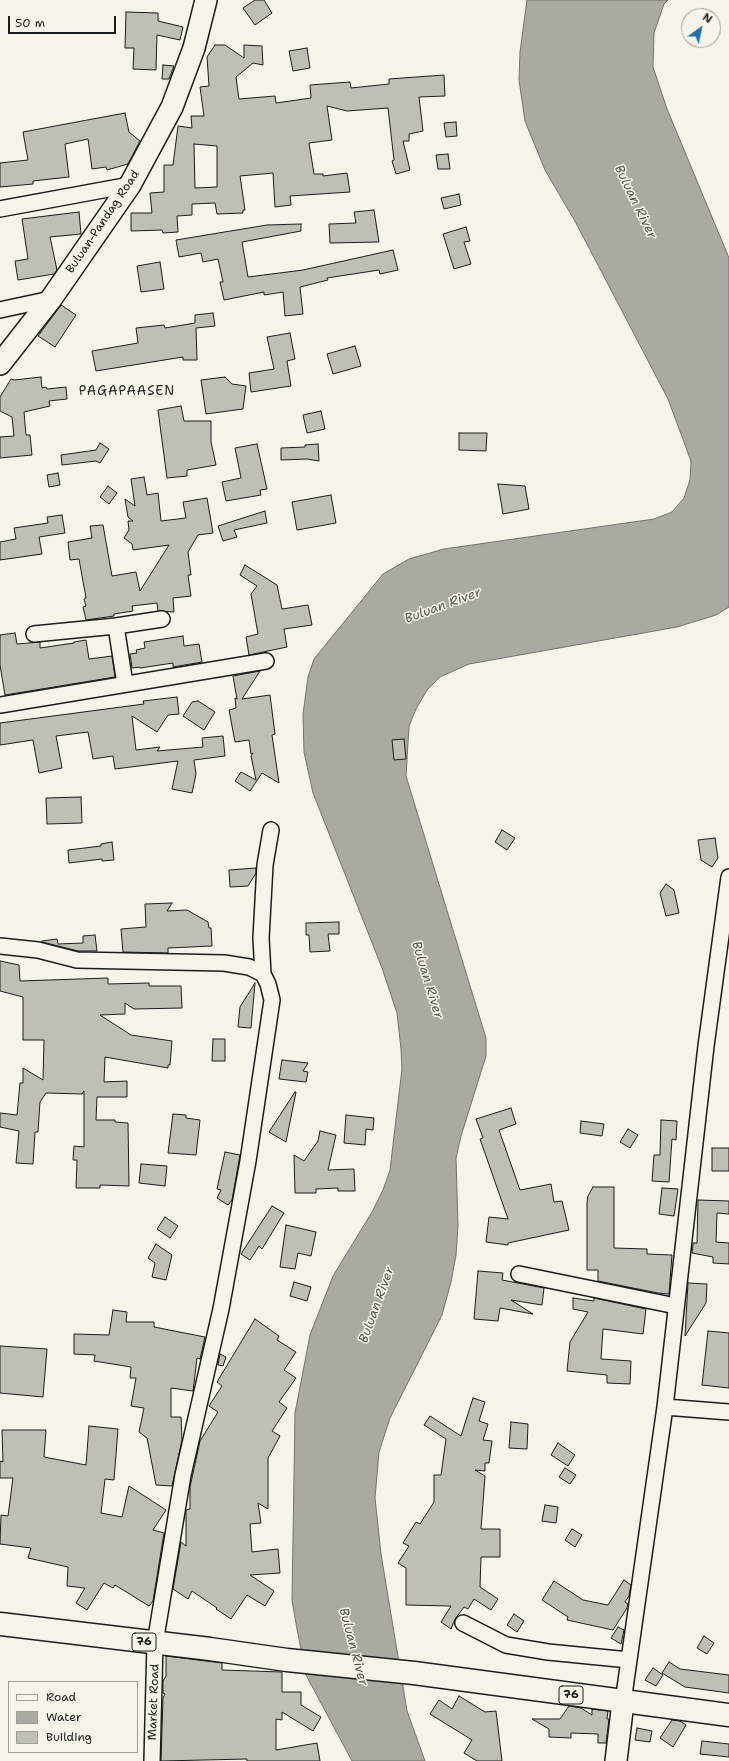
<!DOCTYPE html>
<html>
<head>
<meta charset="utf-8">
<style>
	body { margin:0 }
	#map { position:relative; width:729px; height:1761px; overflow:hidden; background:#f7f3e8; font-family:"Shantell Sans",sans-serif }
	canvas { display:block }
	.legend { position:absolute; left:8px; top:1681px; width:130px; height:72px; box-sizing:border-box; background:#f7f3e8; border:1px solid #9f9d96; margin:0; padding:5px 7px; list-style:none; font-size:12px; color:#1c1c1c }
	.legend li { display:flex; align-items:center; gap:8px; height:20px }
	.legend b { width:20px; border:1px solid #9f9d96 }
	.north { position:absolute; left:681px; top:8px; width:40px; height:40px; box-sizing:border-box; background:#f7f3e8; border:1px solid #9f9d96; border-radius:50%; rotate:33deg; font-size:11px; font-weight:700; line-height:16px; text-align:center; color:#1c1c1c }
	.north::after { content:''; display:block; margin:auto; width:14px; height:18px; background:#1f6fb2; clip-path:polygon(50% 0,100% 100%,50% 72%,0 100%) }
	.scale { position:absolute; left:8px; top:16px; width:108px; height:18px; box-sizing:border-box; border:2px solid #1c1c1c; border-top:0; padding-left:5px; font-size:12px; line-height:14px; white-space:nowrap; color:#1c1c1c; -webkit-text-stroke:3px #f7f3e8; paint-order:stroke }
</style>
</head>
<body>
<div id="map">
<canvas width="729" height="1761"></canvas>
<ul class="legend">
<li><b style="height:5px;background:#f7f3e8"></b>Road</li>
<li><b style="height:11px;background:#aca9a2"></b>Water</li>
<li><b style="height:11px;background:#c0beb5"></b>Building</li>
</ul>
<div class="north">N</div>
<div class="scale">50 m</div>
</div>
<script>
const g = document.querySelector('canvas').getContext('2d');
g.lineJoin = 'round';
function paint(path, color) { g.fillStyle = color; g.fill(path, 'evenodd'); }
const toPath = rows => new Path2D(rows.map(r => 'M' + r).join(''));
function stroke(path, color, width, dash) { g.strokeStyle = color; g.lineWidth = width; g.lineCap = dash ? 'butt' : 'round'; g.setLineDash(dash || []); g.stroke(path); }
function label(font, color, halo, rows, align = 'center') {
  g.font = font + ' "Shantell Sans",sans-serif'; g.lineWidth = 3; g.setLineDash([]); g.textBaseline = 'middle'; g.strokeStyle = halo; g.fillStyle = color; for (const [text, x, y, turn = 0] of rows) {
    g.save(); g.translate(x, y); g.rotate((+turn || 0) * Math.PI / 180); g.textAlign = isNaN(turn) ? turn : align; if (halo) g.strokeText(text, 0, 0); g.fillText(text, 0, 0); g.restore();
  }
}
const water = toPath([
	[527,0,668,0,664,4,654,33,653,67,667,109,729,258,729,607,716,615,677,627,469,664,440,677,427,690,416,709,409,726,406,776,478,1012,486,1038,486,1056,461,1136,456,1158,458,1226,456,1255,451,1282,442,1315,390,1418,379,1452,375,1498,381,1554,407,1711,425,1761,352,1761,306,1675,297,1629,292,1600,295,1413,310,1335,333,1276,372,1212,383,1190,390,1170,402,1069,401,1049,397,1013,382,968,313,793,304,752,303,714,308,677,314,659,383,574,409,559,444,549,654,519,672,512,684,498,690,480,691,461,668,399,576,223,545,170,525,121,519,80,520,52,527,0]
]);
const building = toPath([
	[255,0,264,0,272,13,255,25,243,8,255,0],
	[126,12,158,13,158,21,183,27,180,40,157,35,156,70,133,69,134,48,125,48,126,12],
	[215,45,225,45,244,58,244,45,262,46,263,65,253,63,236,77,239,99,275,96,276,103,311,98,310,85,350,82,351,88,389,84,389,79,444,75,445,96,419,97,423,131,409,134,409,141,403,141,410,170,396,174,392,161,394,160,388,108,347,111,327,106,332,140,309,143,314,174,323,174,323,176,347,173,350,192,290,196,291,205,275,207,273,173,240,176,245,210,243,210,243,213,217,214,215,203,192,204,192,215,177,216,178,232,163,233,162,230,131,231,131,213,152,213,150,193,164,192,164,165,173,165,178,126,192,128,191,116,204,116,200,87,209,86,207,57,215,45],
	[194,144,217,146,217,187,195,188,194,144],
	[307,48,310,68,293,71,289,51,307,48],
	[163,65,174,66,169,79,162,79,163,65],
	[125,113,129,132,140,141,128,164,107,170,106,167,92,169,88,139,65,144,69,177,33,181,33,184,0,187,0,163,28,160,23,132,125,113],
	[456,122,457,136,446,137,444,123,456,122],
	[448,154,450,169,438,169,436,155,448,154],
	[459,194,461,205,444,209,441,198,459,194],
	[374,210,379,242,330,243,329,224,356,223,354,212,374,210],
	[79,212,81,234,50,237,57,270,54,274,18,280,15,261,28,259,22,219,79,212],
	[301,224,301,231,242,242,248,277,303,270,393,250,398,270,380,274,379,270,327,278,328,280,300,287,303,314,285,316,283,292,264,295,264,292,224,300,220,282,223,282,218,259,203,262,201,253,179,257,176,240,267,225,301,224],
	[466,227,470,241,464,242,471,264,454,269,443,234,466,227],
	[160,262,164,289,141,292,137,266,160,262],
	[61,305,76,315,55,347,38,336,61,305],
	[213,313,215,326,196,328,197,360,183,360,183,357,96,371,92,351,138,343,136,328,164,325,165,328,195,323,195,315,213,313],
	[290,333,295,359,287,361,291,386,251,392,249,373,274,369,267,337,290,333],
	[355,346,361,366,333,374,327,354,355,346],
	[41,377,42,388,46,387,47,389,66,387,67,399,49,401,50,406,24,412,26,435,30,435,32,455,0,458,0,437,14,436,12,417,0,411,0,397,11,379,14,380,41,377],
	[225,377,232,384,246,386,243,409,206,414,201,380,225,377],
	[181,406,184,421,211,421,211,442,216,465,187,470,187,476,167,478,158,410,181,406],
	[321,411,325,429,307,433,303,415,321,411],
	[459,433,487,433,486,451,459,450,459,433],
	[100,443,109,449,100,463,96,461,62,465,61,455,96,450,100,443],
	[257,444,267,489,260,490,261,495,226,501,222,482,241,478,235,448,257,444],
	[318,444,319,461,307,459,281,460,281,448,305,447,305,445,318,444],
	[58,473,60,485,49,487,47,475,58,473],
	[144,477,147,495,158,493,161,521,186,518,183,502,207,498,213,533,198,535,188,552,191,575,188,575,191,596,173,598,174,612,158,611,157,603,132,606,133,611,114,614,114,616,86,620,83,607,86,606,84,599,86,598,79,559,70,560,68,542,92,538,90,526,103,525,112,576,136,572,140,591,169,545,133,550,132,544,124,538,129,530,128,521,133,521,128,517,125,499,135,506,131,479,144,477],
	[498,484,525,486,529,509,503,514,498,484],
	[108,486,117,493,109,504,100,497,108,486],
	[331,495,336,523,297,530,292,502,331,495],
	[265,511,267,523,234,530,237,537,223,541,218,526,265,511],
	[62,515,65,533,39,537,42,554,0,560,0,542,16,539,14,528,48,523,47,517,62,515],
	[245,565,277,585,282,609,308,605,312,625,284,629,287,647,249,655,246,637,258,634,251,594,257,586,240,575,245,565],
	[15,633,17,644,40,642,40,648,74,643,74,642,86,640,89,659,112,656,115,677,5,695,0,665,0,635,15,633],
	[183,636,184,646,199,644,202,662,173,667,173,663,140,668,140,667,132,668,130,654,137,653,136,650,145,648,144,642,183,636],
	[260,671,242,699,270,695,275,734,272,735,279,783,262,773,250,791,235,781,241,772,256,780,251,756,253,753,251,754,249,740,235,742,229,710,236,708,235,698,237,699,233,676,260,671],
	[177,697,179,714,168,715,157,732,132,716,136,750,160,747,157,751,203,747,202,738,223,736,225,756,194,760,196,774,192,793,172,789,178,761,115,769,113,756,93,759,88,732,56,736,62,768,39,773,33,740,0,745,0,723,144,704,143,701,177,697],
	[198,701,215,712,204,730,183,716,192,702,198,701],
	[404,739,406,759,394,760,392,740,404,739],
	[81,797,82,823,47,824,46,798,81,797],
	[502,830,515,838,507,850,495,842,502,830],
	[715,838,718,858,712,867,701,860,698,840,715,838],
	[112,842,114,860,102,861,102,859,69,863,68,850,101,846,101,844,112,842],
	[256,868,256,873,248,886,230,887,229,870,256,868],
	[666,884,674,890,679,913,666,916,660,893,666,884],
	[172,903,167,911,187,910,208,922,209,928,211,928,212,946,168,948,168,953,123,952,121,929,146,927,145,904,172,903],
	[339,922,339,934,328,934,330,951,310,952,309,935,306,935,306,923,339,922],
	[95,935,97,951,78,951,42,942,42,941,57,939,58,944,83,943,83,936,95,935],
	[0,961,19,965,20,981,108,978,108,984,149,983,149,986,181,986,182,1008,134,1009,125,1003,125,1014,100,1015,131,1035,172,1041,170,1065,168,1065,168,1068,105,1057,104,1082,127,1081,127,1097,97,1097,96,1120,115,1120,115,1122,128,1123,129,1186,100,1185,100,1188,76,1188,77,1160,73,1160,74,1146,84,1147,84,1091,82,1094,46,1093,40,1102,38,1132,35,1132,33,1164,16,1163,19,1131,0,1127,0,1113,17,1115,20,1083,23,1083,23,1068,43,1080,44,1040,23,1040,23,997,0,991,0,961],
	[255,983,251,1028,238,1027,240,1007,255,983],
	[213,1039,225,1039,225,1061,212,1061,213,1039],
	[282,1060,308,1063,303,1071,308,1072,306,1082,279,1079,282,1060],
	[295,1092,296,1092,286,1142,269,1132,295,1092],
	[511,1108,516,1124,499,1130,520,1190,551,1184,554,1202,562,1201,569,1230,508,1243,508,1245,486,1242,489,1217,508,1219,480,1139,483,1138,476,1119,511,1108],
	[173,1114,186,1115,186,1118,200,1120,196,1155,168,1153,173,1114],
	[346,1115,374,1118,373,1130,366,1129,365,1145,344,1143,346,1115],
	[661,1120,677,1121,676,1140,672,1139,669,1182,652,1181,654,1155,660,1155,661,1120],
	[581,1121,604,1124,602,1136,580,1133,581,1121],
	[628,1129,638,1135,630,1148,620,1142,628,1129],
	[320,1131,336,1135,328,1170,354,1169,355,1191,338,1191,338,1188,316,1189,316,1193,295,1193,294,1155,304,1161,318,1141,320,1131],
	[712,1148,729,1148,729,1171,712,1171,712,1148],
	[225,1152,240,1155,232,1200,228,1205,217,1198,221,1190,217,1189,225,1152],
	[141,1164,167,1166,165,1186,139,1183,141,1164],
	[593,1187,614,1187,614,1248,647,1249,647,1254,672,1255,669,1294,658,1293,598,1281,598,1270,587,1270,587,1202,588,1196,593,1187],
	[662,1188,678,1189,674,1216,659,1214,662,1188],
	[698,1200,729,1201,729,1214,717,1213,716,1242,729,1243,729,1264,713,1263,713,1257,692,1253,693,1243,697,1243,698,1200],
	[272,1206,284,1213,262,1249,259,1246,250,1260,241,1254,272,1206],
	[165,1217,178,1226,170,1238,157,1229,165,1217],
	[286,1225,316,1232,311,1256,298,1253,295,1269,280,1267,286,1225],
	[156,1244,172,1255,166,1280,152,1277,155,1263,148,1258,156,1244],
	[478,1271,503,1273,502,1280,544,1288,542,1305,511,1300,533,1314,500,1308,498,1321,474,1319,478,1271],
	[294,1282,311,1287,307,1301,290,1296,294,1282],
	[688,1283,707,1284,706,1303,685,1336,688,1283],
	[573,1298,594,1301,594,1298,646,1309,643,1334,603,1329,601,1359,631,1361,630,1384,607,1383,607,1375,567,1371,570,1342,588,1312,573,1309,573,1298],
	[113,1310,127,1312,126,1322,154,1322,154,1327,205,1337,200,1359,197,1358,193,1391,171,1388,171,1417,181,1417,182,1440,172,1486,156,1485,147,1438,139,1432,144,1408,131,1406,136,1378,130,1378,131,1367,94,1361,95,1355,74,1354,74,1334,109,1335,113,1310],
	[255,1319,279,1336,277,1340,296,1352,284,1370,296,1378,279,1402,287,1408,272,1431,280,1436,268,1458,268,1509,258,1503,261,1523,250,1524,252,1552,278,1549,280,1573,250,1575,274,1591,265,1606,247,1595,231,1619,216,1609,217,1608,192,1591,188,1599,173,1589,181,1542,186,1546,186,1510,190,1509,190,1487,200,1441,218,1412,209,1406,222,1386,217,1382,255,1319],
	[708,1331,729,1333,729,1388,702,1385,708,1331],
	[0,1346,47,1349,43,1397,0,1393,0,1346],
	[220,1354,226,1357,223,1366,218,1365,220,1354],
	[473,1398,485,1402,479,1421,488,1424,483,1440,492,1441,489,1463,485,1463,485,1471,475,1470,485,1476,481,1529,500,1529,500,1557,481,1557,480,1587,498,1599,491,1610,474,1599,468,1609,464,1607,455,1619,451,1629,441,1622,451,1606,406,1605,406,1568,398,1563,409,1546,403,1543,416,1522,420,1524,434,1502,434,1475,441,1475,446,1439,424,1425,430,1416,461,1436,473,1398],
	[511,1422,528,1424,527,1449,509,1448,511,1422],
	[89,1426,118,1429,114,1480,105,1479,101,1513,122,1517,129,1486,166,1510,153,1530,164,1533,153,1601,149,1606,115,1585,113,1588,104,1583,87,1610,76,1603,85,1588,67,1586,68,1567,28,1558,31,1548,0,1544,1,1515,8,1516,13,1478,0,1478,0,1461,3,1462,2,1430,46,1430,44,1457,86,1465,89,1426],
	[558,1443,575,1455,568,1466,551,1455,558,1443],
	[565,1468,576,1475,570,1484,559,1477,565,1468],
	[545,1505,558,1507,556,1523,542,1521,545,1505],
	[572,1529,582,1535,575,1547,565,1540,572,1529],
	[624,1580,631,1585,629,1596,625,1602,628,1604,627,1608,613,1630,567,1620,568,1617,542,1600,554,1581,583,1600,608,1605,624,1580],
	[514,1614,524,1621,517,1632,507,1625,514,1614],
	[618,1627,624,1630,621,1644,611,1638,618,1627],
	[704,1636,714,1643,707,1654,697,1648,704,1636],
	[166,1656,222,1663,222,1670,282,1672,282,1692,301,1692,301,1705,321,1717,313,1731,282,1712,282,1720,276,1719,276,1750,317,1743,320,1761,247,1761,247,1759,161,1761,163,1698,165,1694,163,1693,163,1681,166,1676,166,1656],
	[669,1662,680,1669,729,1675,729,1693,685,1687,662,1673,669,1662],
	[653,1668,663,1675,656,1686,645,1680,653,1668],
	[459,1696,485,1712,496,1711,502,1761,477,1761,464,1753,472,1740,430,1714,439,1700,452,1709,459,1696],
	[569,1706,581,1708,592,1715,592,1709,608,1711,607,1719,609,1719,606,1743,598,1743,598,1734,571,1733,571,1738,549,1737,549,1729,532,1719,560,1719,569,1706],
	[672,1720,680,1721,686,1725,673,1747,660,1738,672,1720],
	[637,1728,652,1731,650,1742,635,1740,637,1728],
	[702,1741,729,1744,729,1757,700,1754,702,1741]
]);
const street = toPath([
	[0,209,130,185],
	[0,310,51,299],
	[116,626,125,684],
	[34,634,116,626,162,619],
	[0,705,266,661],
	[0,946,38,950,77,960,224,963,249,967,263,974,268,984,272,1000,248,1161,221,1309,183,1475,155,1643,152,1761],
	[263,974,261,938,265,865,271,830],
	[519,1274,676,1306],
	[665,1407,729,1412],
	[463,1623,506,1645,548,1652,629,1660],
	[623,1702,665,1407,706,1046,729,877]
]);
const secondary = toPath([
	[0,364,51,299,130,185,172,107,194,48,206,0],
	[616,1761,623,1702]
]);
const highway = toPath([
	[0,1624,210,1649,287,1660,414,1673,729,1715]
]);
const shields = [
	[144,1642,24],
	[571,1695,24]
];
const shieldNames = [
	["76",144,1642],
	["76",571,1695]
];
const streetNames = [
	["Buluan-Pandag Road",103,222,-56],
	["Market Road",154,1702,-88]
];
const waterNames = [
	["Buluan River",635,202,64],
	["Buluan River",443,606,-20],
	["Buluan River",427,980,73],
	["Buluan River",377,1305,-70],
	["Buluan River",353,1647,75]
];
const neighbourhoodNames = [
	["PAGAPAASEN",127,392]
];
paint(water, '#aca9a2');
stroke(water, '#72716c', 1);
paint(building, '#c0beb5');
stroke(building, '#1c1c1c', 1);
stroke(street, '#1c1c1c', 18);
stroke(secondary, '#1c1c1c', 24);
stroke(highway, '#1c1c1c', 25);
stroke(street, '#f7f3e8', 15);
stroke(secondary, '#f7f3e8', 21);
stroke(highway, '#f7f3e8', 22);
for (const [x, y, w] of shields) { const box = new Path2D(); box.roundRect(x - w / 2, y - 9, w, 18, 3); g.fillStyle = '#f7f3e8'; g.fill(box); stroke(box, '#1c1c1c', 1); }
label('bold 11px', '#1c1c1c', null, shieldNames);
label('12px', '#1c1c1c', '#f7f3e8', streetNames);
label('italic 13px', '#565452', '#f7f3e8', waterNames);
g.letterSpacing = '1px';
label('13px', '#1c1c1c', '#f7f3e8', neighbourhoodNames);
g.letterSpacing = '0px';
</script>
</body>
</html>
